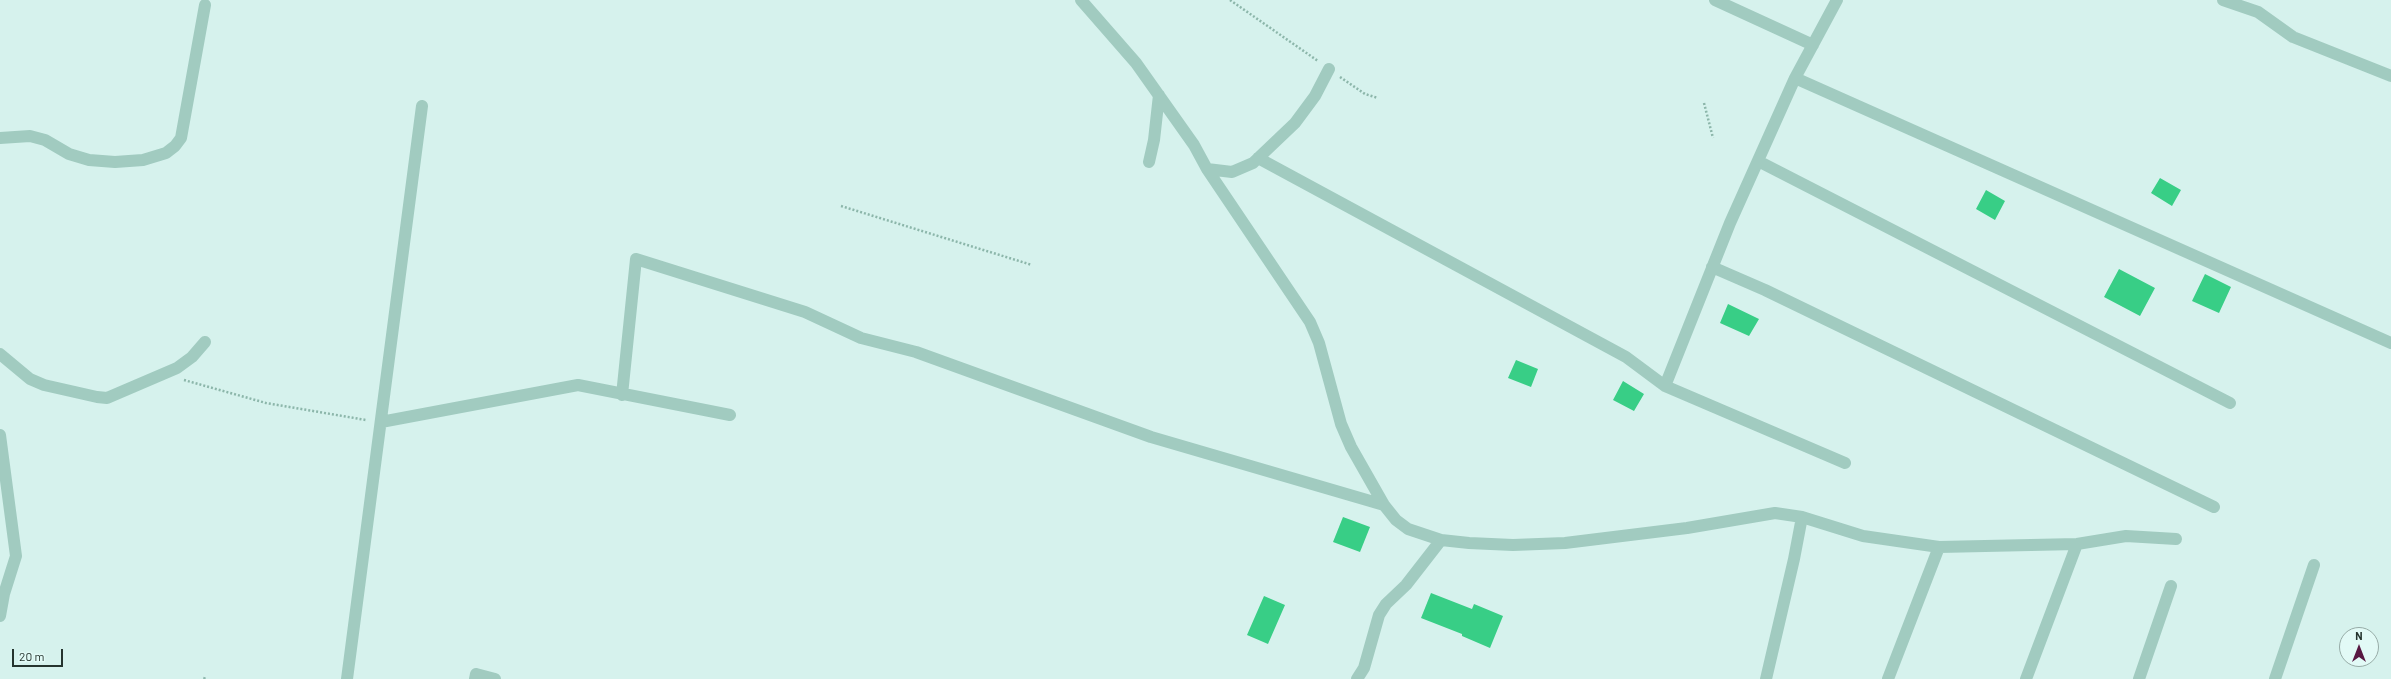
<!DOCTYPE html>
<html>
<head>
<meta charset="utf-8">
<style>
	body { margin:0 }
	#map { position:relative; width:2391px; height:679px; overflow:hidden; background:#d6f2ed; font-family:Barlow,sans-serif }
	canvas { display:block }
	.north { position:absolute; left:2339px; top:627px; width:40px; height:40px; box-sizing:border-box; background:#e2faf6; border:1px solid #96aba6; border-radius:50%; rotate:0deg; font-size:11px; font-weight:700; line-height:16px; text-align:center; color:#25342e }
	.north::after { content:''; display:block; margin:auto; width:14px; height:18px; background:#581842; clip-path:polygon(50% 0,100% 100%,50% 72%,0 100%) }
	.scale { position:absolute; left:12px; top:649px; width:51px; height:18px; box-sizing:border-box; border:2px solid #25342e; border-top:0; padding-left:5px; font-size:12px; line-height:14px; white-space:nowrap; color:#25342e; -webkit-text-stroke:3px #e2faf6; paint-order:stroke }
</style>
</head>
<body>
<div id="map">
<canvas width="2391" height="679"></canvas>
<div class="north">N</div>
<div class="scale">20 m</div>
</div>
<script>
const g = document.querySelector('canvas').getContext('2d');
g.lineJoin = 'round';
function paint(path, color) { g.fillStyle = color; g.fill(path, 'evenodd'); }
const toPath = rows => new Path2D(rows.map(r => 'M' + r).join(''));
function stroke(path, color, width, dash) { g.strokeStyle = color; g.lineWidth = width; g.lineCap = dash ? 'butt' : 'round'; g.setLineDash(dash || []); g.stroke(path); }
const building = toPath([
	[2160,178,2181,190,2172,206,2151,193],
	[1986,190,2005,201,1995,220,1976,209],
	[2119,269,2155,288,2140,316,2104,297],
	[2205,274,2231,287,2219,313,2192,301],
	[1728,304,1759,319,1749,336,1720,323],
	[1516,360,1538,369,1531,387,1508,378],
	[1623,381,1644,394,1634,411,1613,400],
	[1343,517,1370,527,1360,552,1333,542],
	[1431,593,1472,609,1474,604,1503,616,1490,648,1462,636,1462,634,1421,618],
	[1264,596,1285,605,1268,644,1247,635]
]);
const path = toPath([
	[1230,0,1318,61],
	[1340,77,1365,94,1378,98],
	[1704,103,1713,138],
	[841,206,1032,265],
	[184,380,266,403,366,420],
	[204,679,205,677]
]);
const minor = toPath([
	[1081,0,1136,63,1194,145,1207,169,1310,322,1319,343,1341,424,1351,447,1384,505,1396,520,1408,529,1441,540,1469,543,1513,545,1565,543,1687,528,1775,513,1802,517,1863,536,1939,547,2077,544,2126,536,2176,539],
	[1715,0,1813,45],
	[2223,0,2258,12,2293,37,2391,76],
	[1795,78,2391,343],
	[0,138,30,136,45,140,69,154,89,160,115,162,143,160,166,153,175,146,181,138,205,5],
	[1258,158,1626,357,1665,386,1845,463],
	[1758,161,2230,403],
	[1149,162,1154,140,1159,95],
	[1207,169,1232,172,1253,163,1295,123,1315,96,1329,69],
	[1712,267,1765,290,2214,507],
	[0,354,30,379,44,385,97,397,107,398,177,368,192,357,205,342],
	[1665,386,1730,223,1795,78,1837,0],
	[622,395,636,259,805,312,861,338,916,352,1151,437,1384,505],
	[381,422,578,385,730,415],
	[0,435,16,556,4,594,0,616],
	[347,679,422,106],
	[475,679,476,674,495,679],
	[1357,679,1364,668,1379,615,1386,604,1406,585,1441,540],
	[1766,679,1794,559,1802,517],
	[1888,679,1939,547],
	[2026,679,2077,544],
	[2139,679,2171,586],
	[2275,679,2314,565]
]);
paint(building, '#38ce86');
stroke(path, '#8cb6aa', 2.5, [2, 2]);
stroke(minor, '#a1cbc0', 12);
</script>
</body>
</html>
